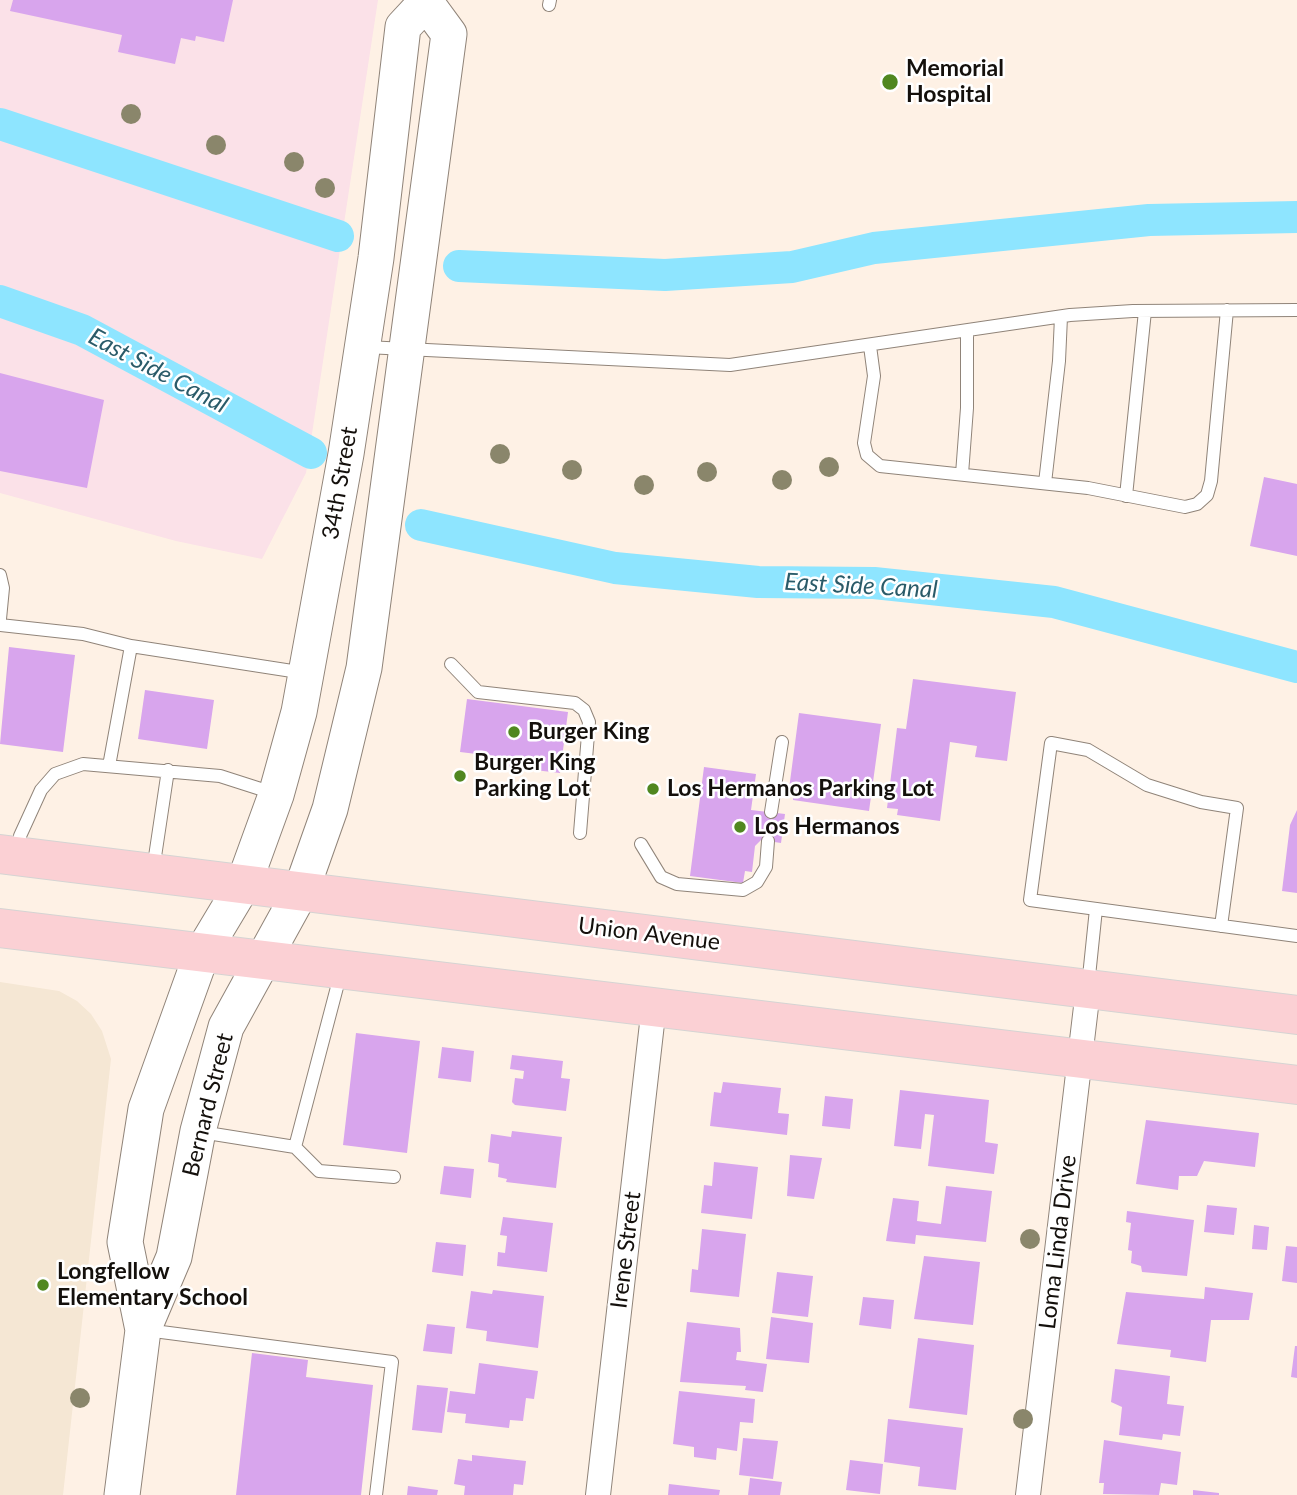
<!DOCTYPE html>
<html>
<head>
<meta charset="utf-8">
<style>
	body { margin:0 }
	canvas { display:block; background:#fef1e5 }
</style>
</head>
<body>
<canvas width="1297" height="1495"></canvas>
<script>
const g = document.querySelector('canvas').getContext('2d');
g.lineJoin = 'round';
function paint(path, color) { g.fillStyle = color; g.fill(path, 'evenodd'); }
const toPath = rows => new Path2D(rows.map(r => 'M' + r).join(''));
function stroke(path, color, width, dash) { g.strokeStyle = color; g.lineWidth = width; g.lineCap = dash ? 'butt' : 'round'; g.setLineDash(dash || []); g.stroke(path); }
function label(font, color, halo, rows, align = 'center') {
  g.font = font + ' Lato,sans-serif'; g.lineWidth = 5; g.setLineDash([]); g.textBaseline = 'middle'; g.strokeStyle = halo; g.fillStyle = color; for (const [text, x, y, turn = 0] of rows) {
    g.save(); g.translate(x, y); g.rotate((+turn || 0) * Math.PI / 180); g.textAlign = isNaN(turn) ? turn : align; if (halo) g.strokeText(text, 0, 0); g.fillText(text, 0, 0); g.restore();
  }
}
const industrial = toPath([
	[0,0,378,0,306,473,262,559,176,541,0,493]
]);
const education = toPath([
	[0,982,59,991,77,1001,91,1014,102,1031,111,1059,63,1495,0,1495]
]);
const canal = toPath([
	[0,124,338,236],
	[459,266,665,275,792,267,874,248,1149,220,1297,217],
	[0,301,82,330,311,453],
	[421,525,615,568,758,582,874,583,1054,602,1297,667]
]);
const building = toPath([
	[13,0,233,0,224,42,196,36,195,41,181,38,175,64,118,52,122,35,10,11],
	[0,373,104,400,87,488,0,471],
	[1264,477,1297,484,1297,556,1250,546],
	[9,647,75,655,63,752,0,744],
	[913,679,1016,692,1007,761,975,757,977,746,950,742,940,821,897,815,898,809,887,808,897,728,906,729],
	[145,690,214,700,207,749,138,739],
	[467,699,568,712,560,773,509,767,510,758,460,752],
	[799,713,881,724,869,811,793,800,794,790,789,789],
	[704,767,756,774,751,810,785,814,781,843,761,840,755,846,752,872,745,871,743,883,690,876],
	[1297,810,1297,893,1282,891,1290,825],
	[356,1033,420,1041,407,1153,343,1145],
	[442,1047,474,1051,471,1082,438,1078],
	[512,1055,563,1061,561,1078,570,1079,566,1111,515,1105,512,1102,515,1078,523,1079,524,1071,510,1069],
	[723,1082,781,1088,778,1113,789,1114,787,1135,710,1126,714,1092,721,1093],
	[900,1090,989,1100,985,1142,998,1144,994,1174,928,1166,934,1115,925,1114,921,1149,894,1146],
	[825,1096,853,1099,850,1129,822,1126],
	[1146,1120,1259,1133,1255,1167,1204,1161,1197,1176,1179,1176,1178,1190,1136,1184],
	[512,1131,562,1137,556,1188,506,1182,507,1179,498,1177,499,1164,488,1162,491,1134,511,1137],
	[790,1155,822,1158,814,1199,787,1196],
	[714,1162,758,1167,752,1219,701,1213,704,1185,712,1186],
	[444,1166,474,1169,471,1198,440,1194],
	[946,1186,992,1191,986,1242,916,1235,915,1244,886,1241,893,1198,919,1201,917,1221,941,1224],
	[1207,1205,1237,1208,1234,1235,1204,1232],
	[1127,1211,1194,1220,1187,1276,1142,1272,1141,1266,1131,1263,1132,1251,1128,1250,1131,1223,1126,1222],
	[503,1217,553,1223,547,1272,497,1266,498,1252,505,1253,507,1236,500,1235],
	[1254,1225,1269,1227,1267,1250,1252,1249],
	[702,1229,746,1234,739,1297,690,1292,692,1269,698,1270],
	[436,1242,466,1245,463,1276,432,1272],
	[1286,1246,1297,1247,1297,1283,1282,1281],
	[924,1256,980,1262,973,1325,914,1319],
	[777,1272,813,1276,808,1317,772,1313],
	[1205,1287,1253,1293,1249,1320,1211,1320,1206,1362,1170,1357,1171,1350,1117,1344,1126,1292,1204,1299],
	[493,1290,544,1296,538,1348,486,1341,487,1331,466,1328,471,1291,492,1294],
	[863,1297,894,1300,891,1329,859,1325],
	[771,1317,813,1323,809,1363,766,1359],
	[687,1322,740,1328,741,1352,737,1352,736,1360,767,1364,763,1392,745,1390,746,1386,680,1382],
	[427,1324,455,1327,452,1354,423,1351],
	[918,1338,974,1345,967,1415,909,1408],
	[1295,1346,1297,1346,1297,1378,1291,1377],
	[252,1353,308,1360,306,1377,373,1385,361,1495,236,1495],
	[479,1363,538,1371,534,1399,526,1398,523,1421,510,1420,509,1428,465,1423,466,1414,447,1412,450,1391,475,1394],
	[1115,1369,1170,1376,1167,1404,1184,1406,1180,1436,1163,1434,1162,1440,1119,1435,1122,1407,1111,1402],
	[417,1385,448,1388,442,1433,412,1430],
	[679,1391,755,1399,753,1423,740,1422,737,1451,717,1448,716,1460,694,1457,694,1447,673,1444],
	[888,1419,963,1428,956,1490,918,1486,920,1467,884,1462],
	[743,1438,778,1441,773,1479,739,1475],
	[1104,1440,1181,1452,1177,1485,1161,1483,1159,1495,1103,1494,1104,1483,1099,1483],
	[472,1455,526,1461,523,1485,514,1484,513,1495,464,1495,465,1486,454,1484,458,1459,472,1461],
	[850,1460,883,1464,880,1494,846,1490],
	[750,1478,782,1482,780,1495,748,1495],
	[669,1484,720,1490,719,1495,668,1495],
	[408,1486,438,1490,437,1495,407,1495],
	[1193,1490,1219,1493,1219,1495,1193,1495]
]);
const lane = toPath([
	[549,5,550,0],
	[870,346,874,376,864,443,867,455,880,466,1088,488,1185,507,1197,504,1207,495,1211,481,1227,310],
	[366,347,730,365,1070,315,1133,311,1297,310],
	[962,474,967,408,967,332],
	[1045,483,1059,361,1061,317],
	[1126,496,1145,311],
	[0,575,3,588,0,619],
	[0,625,83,634,131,646,305,673],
	[451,664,478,692,575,703,584,710,589,722,580,833],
	[109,766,131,646],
	[771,812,782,742],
	[641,844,661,877,677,884,743,890,757,882,766,867,768,841],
	[19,852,20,836,41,790,55,774,83,764,220,776,273,793],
	[153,870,168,770],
	[1221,926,1237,808,1201,802,1147,785,1088,750,1051,743,1030,900,1297,936],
	[1088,986,1096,909],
	[201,1132,295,1147,341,972],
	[295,1147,319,1171,394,1177],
	[146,1330,392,1362,376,1495]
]);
const street = toPath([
	[598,1495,654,1006],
	[1028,1495,1088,990]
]);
const secondary = toPath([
	[143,1330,125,1242,146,1109,202,953,244,883,276,795,299,712,346,454,376,258,403,27,428,0],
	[122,1495,143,1330,174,1257,198,1131,226,1027,301,891,330,809,364,668,449,34,427,4]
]);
const primary = toPath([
	[0,854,1297,1015],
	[0,928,1297,1085]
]);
const trees = [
	[131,114],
	[216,145],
	[294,162],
	[325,188],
	[500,454],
	[829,467],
	[572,470],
	[707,472],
	[782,480],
	[644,485],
	[1030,1239],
	[80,1398],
	[1023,1419]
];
const markers = [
	[890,82,9,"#508720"],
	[514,732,7,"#508720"],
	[460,776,7,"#508720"],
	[653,789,7,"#508720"],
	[740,827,7,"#508720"],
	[43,1285,7,"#508720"]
];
const poiNames = [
	["Memorial",906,69],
	["Hospital",906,95],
	["Burger King",528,732],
	["Burger King",474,763],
	["Parking Lot",474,789],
	["Los Hermanos Parking Lot",667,789],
	["Los Hermanos",754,827],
	["Longfellow",57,1272],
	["Elementary School",57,1298]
];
const streetNames = [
	["34th Street",340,483,-80],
	["Union Avenue",649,934,7],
	["Bernard Street",208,1105,-76],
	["Loma Linda Drive",1058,1242,-83],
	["Irene Street",626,1250,-83]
];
const waterNames = [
	["East Side Canal",158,371,28],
	["East Side Canal",861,586,3]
];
paint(industrial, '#fbe1e8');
paint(education, '#f5e7d4');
stroke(canal, '#8ee5ff', 32);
paint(building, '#d8a5ed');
stroke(lane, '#908479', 14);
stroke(street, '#908479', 26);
stroke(secondary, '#908479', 37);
stroke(primary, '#d5d4d3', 40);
stroke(lane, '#fff', 12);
stroke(street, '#fff', 24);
stroke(secondary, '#fff', 35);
stroke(primary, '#fbd0d4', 38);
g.fillStyle = '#8a866b';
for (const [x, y] of trees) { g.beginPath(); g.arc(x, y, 10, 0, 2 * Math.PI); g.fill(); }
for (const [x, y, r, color] of markers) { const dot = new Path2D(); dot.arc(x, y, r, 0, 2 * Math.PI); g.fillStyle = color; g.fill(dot); stroke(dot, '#fff', 2.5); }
label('bold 23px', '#14100c', '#fff', poiNames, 'left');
label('23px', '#14100c', '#fff', streetNames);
label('italic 24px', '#2a5b69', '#fff', waterNames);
</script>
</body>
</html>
